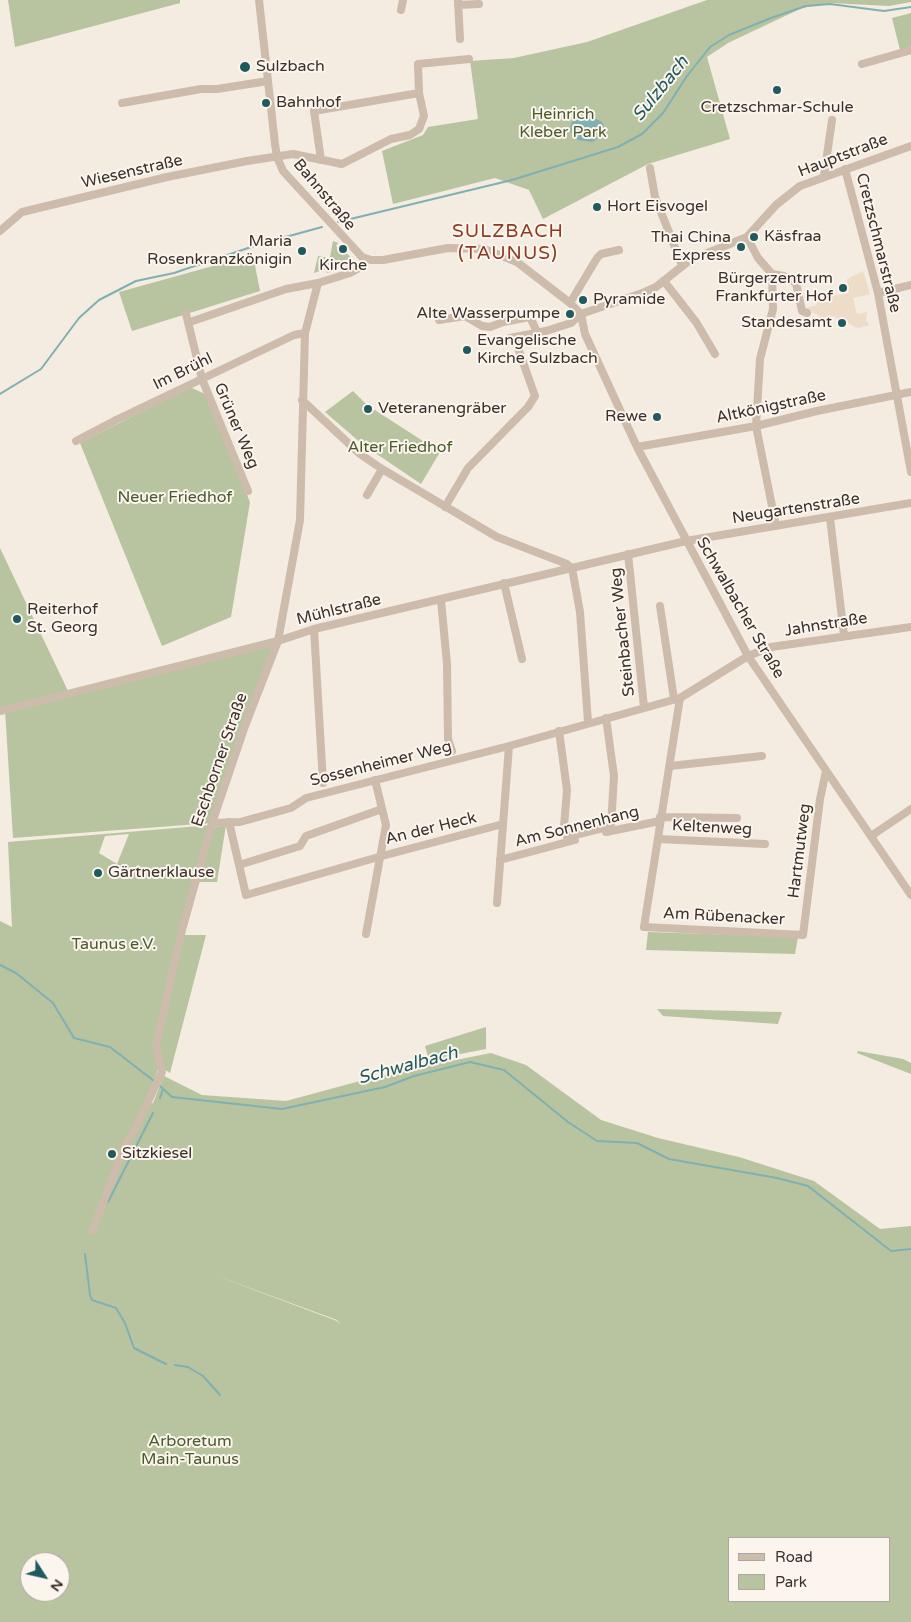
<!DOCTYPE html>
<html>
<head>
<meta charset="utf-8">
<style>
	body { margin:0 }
	#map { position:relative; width:911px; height:1622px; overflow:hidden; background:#f4ebe1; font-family:"Varela Round",sans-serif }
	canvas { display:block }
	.legend { position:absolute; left:728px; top:1537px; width:162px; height:65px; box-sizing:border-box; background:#fbf5ee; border:1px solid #aea6a0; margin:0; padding:6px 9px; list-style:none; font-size:15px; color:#3b302b }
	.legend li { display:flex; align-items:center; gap:10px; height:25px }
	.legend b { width:25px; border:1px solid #aea6a0 }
	.north { position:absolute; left:20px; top:1552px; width:50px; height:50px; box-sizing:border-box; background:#fbf5ee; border:1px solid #aea6a0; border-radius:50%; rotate:125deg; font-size:14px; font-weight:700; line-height:20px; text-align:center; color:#3b302b }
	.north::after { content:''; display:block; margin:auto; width:18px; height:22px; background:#1f5a5e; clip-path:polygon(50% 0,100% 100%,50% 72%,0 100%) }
</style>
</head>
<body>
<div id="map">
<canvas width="911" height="1622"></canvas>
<ul class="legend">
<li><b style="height:6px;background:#cdbbac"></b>Road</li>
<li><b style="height:14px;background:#b8c4a0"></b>Park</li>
</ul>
<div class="north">N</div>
</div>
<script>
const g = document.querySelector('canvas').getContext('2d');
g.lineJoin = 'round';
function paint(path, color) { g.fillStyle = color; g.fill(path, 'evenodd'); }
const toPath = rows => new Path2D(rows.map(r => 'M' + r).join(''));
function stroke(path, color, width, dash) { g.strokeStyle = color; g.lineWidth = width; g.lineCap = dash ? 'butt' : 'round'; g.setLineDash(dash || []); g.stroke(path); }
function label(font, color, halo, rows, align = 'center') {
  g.font = font + ' "Varela Round",sans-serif'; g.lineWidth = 4; g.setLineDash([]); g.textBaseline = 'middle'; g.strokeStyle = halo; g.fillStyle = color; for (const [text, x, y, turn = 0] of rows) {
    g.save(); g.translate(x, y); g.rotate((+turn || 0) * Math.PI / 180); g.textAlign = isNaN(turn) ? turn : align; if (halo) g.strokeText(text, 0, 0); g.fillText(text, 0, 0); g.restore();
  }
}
const green = toPath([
	[8,0,180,0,180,3,15,47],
	[707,0,911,0,911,2,889,6,830,3,802,8,728,43,707,57,730,139,648,164,543,219,529,190,495,178,393,204,382,151,423,135,428,127,478,119,470,61,514,58,587,42],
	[911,13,911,46,900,50,892,18],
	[333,241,338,243,336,246,340,250,342,248,353,260,352,264,338,266,330,257],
	[253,255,260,291,132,331,119,292],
	[318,256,328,258,339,269,327,273,326,269,314,273],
	[190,387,205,394,250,502,231,617,162,646,80,443],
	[353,391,367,405,440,452,421,484,362,444,325,412],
	[0,548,68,691,278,641,212,823,13,838,5,710,0,711],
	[212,825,181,935,206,935,170,1073,159,1066,147,1105,153,1103,164,1076,202,1095,286,1101,386,1074,491,1053,526,1065,601,1120,658,1138,739,1157,814,1181,880,1229,911,1226,911,1622,0,1622,0,921,12,927,8,842],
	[129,834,117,864,99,853,105,836],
	[209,1273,337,1320,340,1324,337,1321],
	[730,1538,890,1538,890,1601,730,1601],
	[30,1562,60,1562,60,1592,30,1592],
	[226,825,217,882,198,882,212,828],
	[648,932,798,937,795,954,646,950],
	[657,1009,782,1012,778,1024,663,1016],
	[486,1027,486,1049,429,1060,425,1046],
	[858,1051,903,1059,911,1063,911,1074,857,1053]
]);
const plaza = toPath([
	[863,271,870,294,853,298,857,314,867,312,866,320,869,325,858,328,833,316,829,322,806,308,817,305,816,299,849,293,847,279]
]);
const water = toPath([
	[589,115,602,122,607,133,592,142,578,140,570,131,571,123,575,119]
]);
const stream = toPath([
	[338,222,512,180,618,147,642,134,663,113,687,76,710,47,729,35,771,18,806,6,830,4,884,11,911,7],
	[0,394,41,369,79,318,99,300,136,281,174,273,260,244,322,227],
	[0,965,16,973,53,1003,74,1038,110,1047,154,1081],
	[159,1085,172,1097,282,1109,385,1087,414,1076,470,1062,504,1070,568,1122,597,1141,637,1143,669,1159,777,1178,808,1186,891,1251,911,1249],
	[160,1098,163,1089],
	[108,1202,153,1113],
	[85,1254,90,1295,92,1300,116,1308,125,1323,134,1348,166,1364],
	[175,1365,188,1367,203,1376,220,1395]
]);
const minor = toPath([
	[259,0,275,144,277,157,283,171,362,257,371,260,383,260,448,248,484,249,517,262,570,303,581,314,585,334,637,447,748,656,911,895],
	[458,0,460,39],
	[458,5,479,4],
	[401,10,403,0],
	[862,64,911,50],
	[122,103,201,89,217,89,268,81],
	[321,160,314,111,419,93],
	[650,168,655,197,682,265],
	[845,169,878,293,911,472],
	[824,176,832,120],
	[0,231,22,212,167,177,247,161,293,154,342,164,391,139,410,135,419,129,424,116,419,93,418,64,469,59],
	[747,237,758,258,772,274,773,309,760,359,756,426,776,526],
	[772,274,784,276,796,283,802,311,807,313],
	[664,281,696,322,715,354],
	[878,293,911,285],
	[570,303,597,258,601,254,619,250],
	[186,314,202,379,248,491],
	[439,320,465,316,482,326,490,327,503,322,530,317,537,332],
	[190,322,286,289,318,283,350,273,359,268,366,259],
	[510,338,546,331,571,323,581,314,645,292,656,287,690,260,747,237,776,205,800,186,911,146],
	[302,400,360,454,382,469,497,537,567,564,572,568,580,612,588,722],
	[76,441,118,419,294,335,305,333],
	[637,447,756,426,817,411,911,392],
	[367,495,382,469],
	[445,507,468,468,528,407,535,396,514,337],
	[830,518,844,635],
	[628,554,644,707],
	[504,583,522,659],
	[441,600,447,664,448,739,452,751],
	[660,606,674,699],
	[314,629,323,783],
	[680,698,644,927,803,935,820,799,826,771],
	[0,711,278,641,314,629,686,541,911,503],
	[559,731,567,790,564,826,567,837,611,826,614,776,606,718],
	[670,766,762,756],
	[660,817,737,818],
	[229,822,246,895,382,856,503,824],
	[212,823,240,822,291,808,306,798,509,746,680,698,748,656,771,647,911,627],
	[606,832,660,821],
	[871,836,911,809],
	[658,839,765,844],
	[500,860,575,840],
	[239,865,300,846,306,836,382,809],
	[497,903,509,746],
	[366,934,386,825,375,780],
	[92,1231,125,1146,135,1129,162,1072,156,1045,182,930,212,823,245,726,278,641,300,520,305,333,318,283]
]);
const markers = [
	[245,67,6,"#1f5a5e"],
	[777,90,5,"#1f5a5e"],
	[266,103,5,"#1f5a5e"],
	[597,207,5,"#1f5a5e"],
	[754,237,5,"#1f5a5e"],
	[741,247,5,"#1f5a5e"],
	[343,249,5,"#1f5a5e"],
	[302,251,5,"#1f5a5e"],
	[843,288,5,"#1f5a5e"],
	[583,300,5,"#1f5a5e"],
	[570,314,5,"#1f5a5e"],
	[842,323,5,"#1f5a5e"],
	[467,350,5,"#1f5a5e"],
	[368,409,5,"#1f5a5e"],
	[657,417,5,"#1f5a5e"],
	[17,619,5,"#1f5a5e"],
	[98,873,5,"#1f5a5e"],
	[112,1154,5,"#1f5a5e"]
];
const poiNames = [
	["Sulzbach",256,67],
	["Bahnhof",276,103],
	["Cretzschmar-Schule",777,108,"center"],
	["Hort Eisvogel",607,207],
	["Käsfraa",764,237],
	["Thai China",731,238,"right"],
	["Express",731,256,"right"],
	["Maria",292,242,"right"],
	["Rosenkranzkönigin",292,260,"right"],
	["Kirche",343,266,"center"],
	["Bürgerzentrum",833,279,"right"],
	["Frankfurter Hof",833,297,"right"],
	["Pyramide",593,300],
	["Alte Wasserpumpe",560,314,"right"],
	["Standesamt",832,323,"right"],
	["Evangelische",477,341],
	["Kirche Sulzbach",477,359],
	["Veteranengräber",378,409],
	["Rewe",647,417,"right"],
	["Reiterhof",27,610],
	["St. Georg",27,628],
	["Gärtnerklause",108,873],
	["Sitzkiesel",122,1154]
];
const parkNames = [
	["Heinrich",563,115],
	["Kleber Park",563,133],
	["Alter Friedhof",400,448],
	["Neuer Friedhof",175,498],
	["Taunus e.V.",114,945],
	["Arboretum",190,1442],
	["Main-Taunus",190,1460]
];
const streetNames = [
	["Hauptstraße",843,156,-21],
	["Wiesenstraße",132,172,-13],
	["Bahnstraße",324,195,50],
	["Cretzschmarstraße",878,243,76],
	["Im Brühl",183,372,-26],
	["Altkönigstraße",771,407,-12],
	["Grüner Weg",236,426,67],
	["Neugartenstraße",796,509,-9],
	["Schwalbacher Straße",740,608,60],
	["Mühlstraße",339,610,-14],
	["Jahnstraße",826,625,-9],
	["Steinbacher Weg",623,632,-96],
	["Eschborner Straße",220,760,-71],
	["Sossenheimer Weg",381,764,-14],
	["Am Sonnenhang",577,827,-14],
	["Keltenweg",712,828,3],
	["An der Heck",431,829,-14],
	["Hartmutweg",800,851,-83],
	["Am Rübenacker",724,917,3]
];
const waterNames = [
	["Sulzbach",661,89,-51],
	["Schwalbach",408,1066,-15]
];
const quarterNames = [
	["SULZBACH",508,232],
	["(TAUNUS)",508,254]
];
paint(green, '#b8c4a0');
paint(plaza, '#ecdcc8');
paint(water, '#7fb0b2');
stroke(stream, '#7fb0b2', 2);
stroke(minor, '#cdbbac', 8);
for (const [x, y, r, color] of markers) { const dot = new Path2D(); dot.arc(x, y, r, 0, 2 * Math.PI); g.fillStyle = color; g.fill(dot); stroke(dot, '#fbf5ee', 2); }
label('16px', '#3b302b', '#fbf5ee', poiNames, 'left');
label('16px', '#4a5a2e', '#fbf5ee', parkNames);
label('16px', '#3b302b', '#fbf5ee', streetNames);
label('italic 18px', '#1f5a5e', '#fbf5ee', waterNames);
g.letterSpacing = '1px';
label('19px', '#8c3b22', '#fbf5ee', quarterNames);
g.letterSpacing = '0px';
</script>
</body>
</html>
